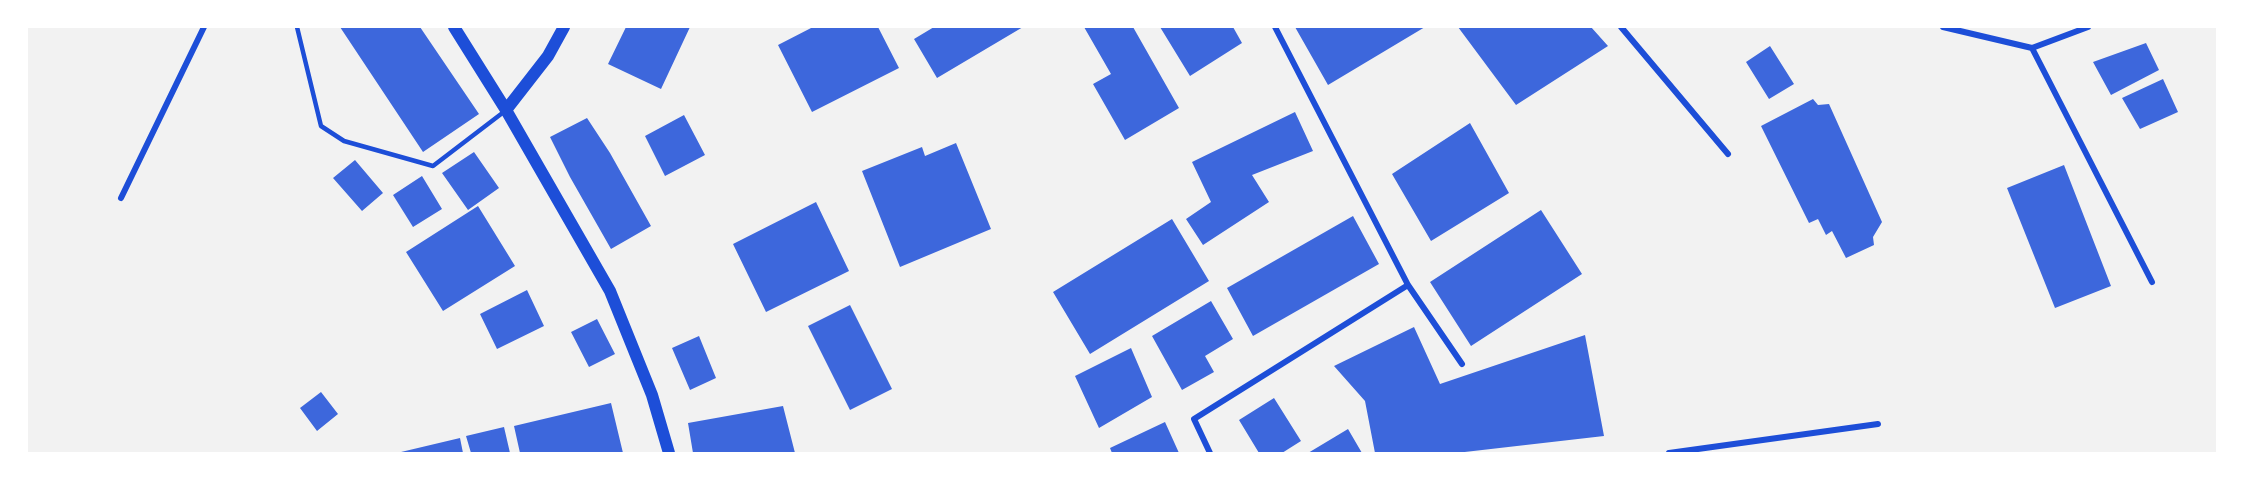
<!DOCTYPE html>
<html>
<head>
<meta charset="utf-8">
<style>
	body { margin:0 }
	#map { position:relative; width:2244px; height:480px; overflow:hidden; background:#f2f2f2; font-family:"Work Sans",sans-serif }
	canvas { display:block }
	.frame { position:absolute; inset:0; border:28px solid #fff; pointer-events:none }
</style>
</head>
<body>
<div id="map">
<canvas width="2244" height="480"></canvas>
<div class="frame"></div>
</div>
<script>
const g = document.querySelector('canvas').getContext('2d');
g.lineJoin = 'round';
function paint(path, color) { g.fillStyle = color; g.fill(path, 'evenodd'); }
const toPath = rows => new Path2D(rows.map(r => 'M' + r).join(''));
function stroke(path, color, width, dash) { g.strokeStyle = color; g.lineWidth = width; g.lineCap = dash ? 'butt' : 'round'; g.setLineDash(dash || []); g.stroke(path); }
const building = toPath([
	[340,27,420,27,479,114,423,152],
	[626,27,690,27,661,89,608,64],
	[813,27,878,27,899,68,812,112,778,45],
	[934,27,1023,27,937,78,914,39],
	[1084,27,1133,27,1179,108,1125,140,1093,84,1111,74],
	[1160,27,1233,27,1242,43,1190,76],
	[1295,27,1425,27,1328,85],
	[1458,27,1591,27,1608,46,1516,105],
	[2146,43,2159,70,2111,95,2093,62],
	[1770,46,1794,84,1769,99,1746,62],
	[2163,79,2178,112,2140,129,2122,98],
	[1813,99,1818,105,1829,104,1882,222,1873,237,1874,245,1846,258,1832,231,1826,235,1818,219,1809,223,1761,126],
	[1295,112,1313,151,1252,175,1269,202,1203,245,1186,219,1211,202,1192,162],
	[684,115,705,155,665,176,645,136],
	[587,118,610,153,651,226,611,249,570,177,550,137],
	[1470,123,1509,193,1431,241,1392,174],
	[956,143,991,229,900,267,862,171,922,147,925,156],
	[474,152,499,188,468,210,442,173],
	[355,160,383,193,362,211,333,178],
	[2064,165,2111,286,2055,308,2007,188],
	[422,176,442,209,413,227,393,195],
	[816,202,849,271,766,312,733,244],
	[478,206,515,266,443,311,406,252],
	[1541,210,1582,274,1471,346,1430,282],
	[1353,216,1379,264,1253,336,1227,288],
	[1172,219,1209,281,1090,354,1053,292],
	[527,290,544,326,497,349,480,314],
	[1211,301,1233,339,1205,356,1214,372,1182,390,1152,336],
	[850,305,892,389,850,410,808,326],
	[597,319,615,354,589,367,571,332],
	[1414,327,1440,384,1585,335,1604,436,1456,453,1375,453,1365,401,1334,366],
	[699,336,716,378,690,390,672,348],
	[1131,348,1152,397,1099,428,1075,376],
	[321,392,338,414,317,431,300,408],
	[1274,398,1301,441,1282,453,1259,453,1239,420],
	[611,403,623,453,520,453,514,426],
	[783,406,795,453,693,453,688,423],
	[1165,422,1179,453,1112,453,1110,448],
	[504,427,510,453,471,453,466,436],
	[1348,429,1362,453,1308,453],
	[460,438,463,453,402,453,401,452]
]);
const service = toPath([
	[297,27,321,126,344,141,433,166,505,111]
]);
const minor = toPath([
	[1275,27,1408,285,1462,364],
	[1621,27,1728,154],
	[1943,27,2032,48,2088,27],
	[2032,48,2152,282],
	[121,198,204,27],
	[1210,453,1194,419,1408,285],
	[1669,453,1878,424]
]);
const secondary = toPath([
	[454,27,506,110,610,291,652,395,669,453],
	[506,110,548,56,564,27]
]);
paint(building, '#3d67dc');
stroke(service, '#1d4ed8', 4.5);
stroke(minor, '#1d4ed8', 6);
stroke(secondary, '#1d4ed8', 12);
</script>
</body>
</html>
